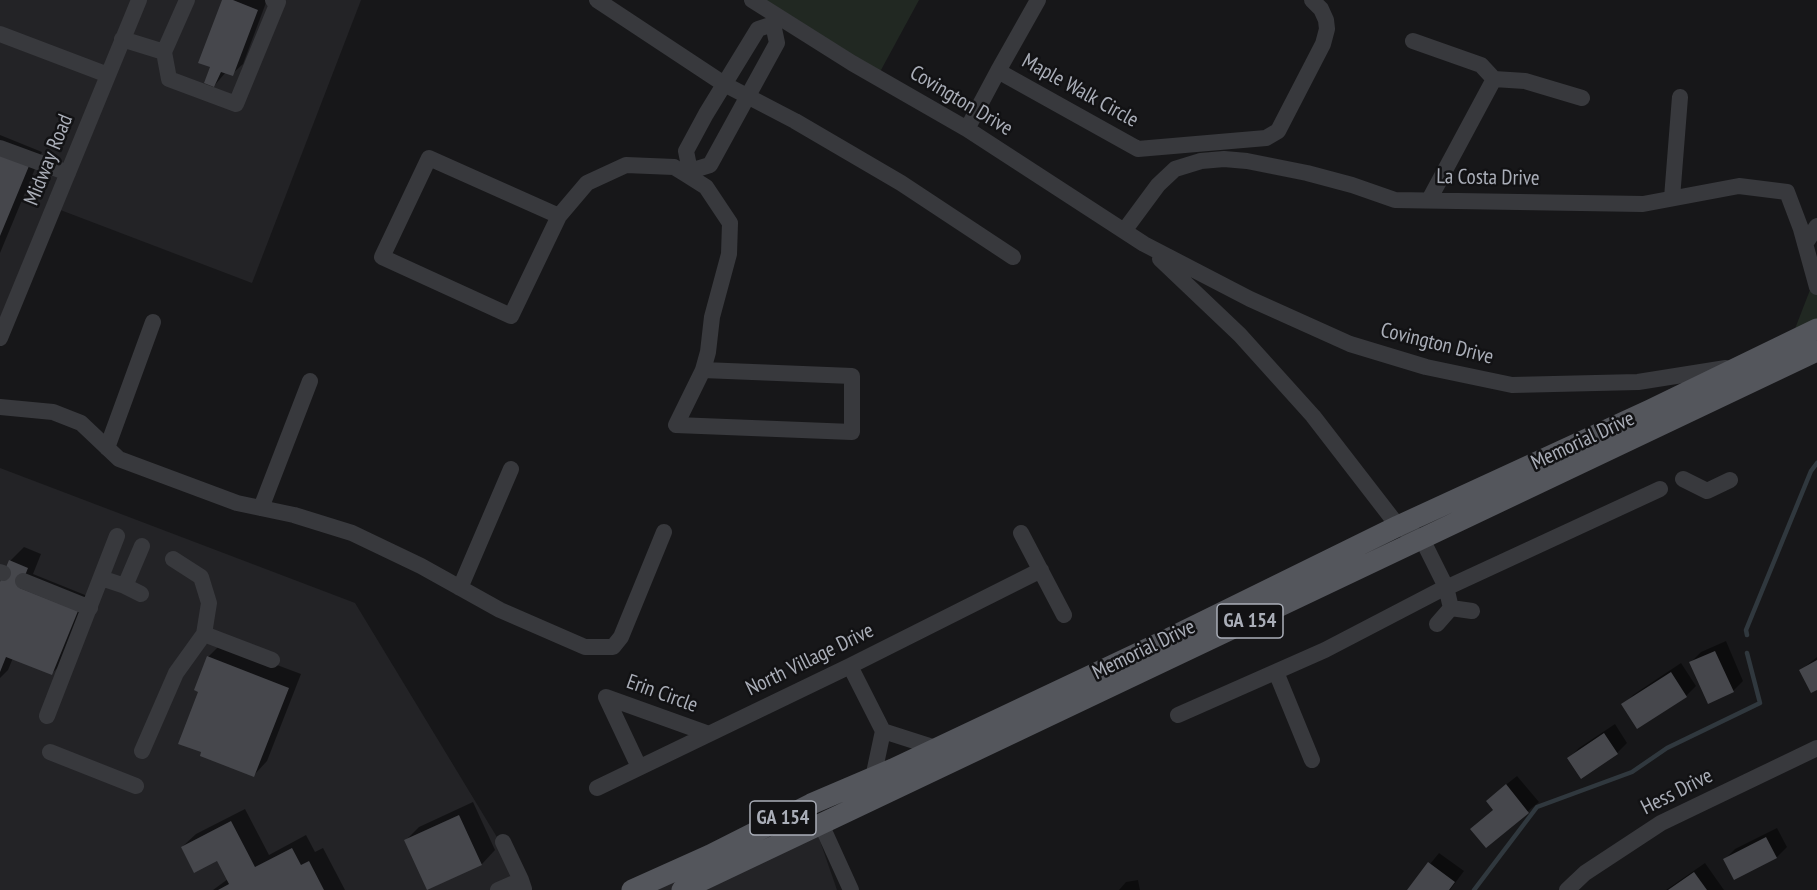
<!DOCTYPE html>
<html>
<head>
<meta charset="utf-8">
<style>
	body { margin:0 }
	canvas { display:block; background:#171719 }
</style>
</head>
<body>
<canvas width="1817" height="890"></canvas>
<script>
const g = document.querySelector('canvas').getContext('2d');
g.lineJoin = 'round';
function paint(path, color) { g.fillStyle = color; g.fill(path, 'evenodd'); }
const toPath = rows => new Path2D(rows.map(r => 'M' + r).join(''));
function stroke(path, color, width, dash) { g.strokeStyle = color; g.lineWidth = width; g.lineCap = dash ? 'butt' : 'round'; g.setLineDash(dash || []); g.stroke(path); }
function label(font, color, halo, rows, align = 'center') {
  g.font = font + ' "PT Sans Narrow",sans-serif'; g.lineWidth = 5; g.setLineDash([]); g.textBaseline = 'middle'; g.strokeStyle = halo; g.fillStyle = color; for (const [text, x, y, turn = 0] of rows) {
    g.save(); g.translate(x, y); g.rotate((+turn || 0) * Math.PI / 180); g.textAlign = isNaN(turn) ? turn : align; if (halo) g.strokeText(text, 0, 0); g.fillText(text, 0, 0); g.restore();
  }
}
const built = toPath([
	[0,0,361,0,252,283,50,206,0,335],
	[0,468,355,603,529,890,0,890],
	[811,815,837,890,656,890]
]);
const green = toPath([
	[744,0,919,0,875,81],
	[1817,272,1817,337,1786,352]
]);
const shadow = toPath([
	[224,0,267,0,243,64,232,74,226,72,214,86,212,67],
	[0,135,42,152,0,253],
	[24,547,41,554,33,574,90,597,66,660,52,673,13,658,8,670,0,678,0,586,10,561],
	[1726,641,1743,681,1733,691,1691,662,1701,652],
	[221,644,301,674,267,761,254,775,200,691,208,657],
	[1817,657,1817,688,1801,670],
	[1681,663,1696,686,1686,696,1623,705,1633,695],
	[1615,724,1627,743,1617,753,1581,777,1569,758,1579,748],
	[1517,776,1539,802,1486,846,1498,791],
	[473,802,495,850,482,864,428,889,405,841,419,827],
	[245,809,269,855,306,835,315,852,323,848,345,890,213,890,228,879,218,859,182,847,196,834],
	[1777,828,1787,847,1777,857,1725,859,1735,849],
	[1439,853,1464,871,1450,890,1409,890],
	[1705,863,1724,890,1666,890],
	[1138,880,1140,890,1119,890,1126,882]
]);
const stream = toPath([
	[1747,635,1746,630,1811,471,1817,463],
	[1474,890,1537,807,1632,772,1667,748,1760,703,1747,653]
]);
const building = toPath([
	[222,0,233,0,258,10,233,76,221,72,214,87,204,83,210,67,198,63],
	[0,154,29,166,0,236],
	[9,560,28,568,20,588,78,611,52,675,6,657,0,672,0,582],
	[1715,651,1734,692,1708,704,1689,662],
	[207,656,289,688,254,777,200,756,201,752,178,744,198,692,194,690],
	[1817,660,1817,690,1811,693,1799,670],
	[1671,672,1687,697,1637,729,1621,704],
	[1604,733,1618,754,1581,779,1567,758],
	[1506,784,1529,813,1486,848,1470,829,1493,810,1486,801],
	[459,815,482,865,427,890,404,840],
	[231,821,255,867,292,848,301,865,309,861,324,890,218,890,229,884,217,861,194,873,181,847],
	[1766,837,1777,858,1734,880,1723,859],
	[1428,862,1455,882,1449,890,1407,890],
	[1694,872,1707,890,1668,890]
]);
const minor = toPath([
	[187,0,164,52,169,79,236,104,278,2,273,0],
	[597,0,724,84,795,121,901,183,1013,257],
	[752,0,852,63,967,129,1144,244,1250,299,1350,344,1426,367,1512,385,1638,382,1726,368],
	[1038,0,998,71,1138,149,1266,138,1278,131,1323,44,1327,29,1326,20,1321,9,1312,0],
	[0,34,108,75],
	[122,39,164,52],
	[1413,41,1481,65,1494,79,1525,81,1582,98],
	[967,129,998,71],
	[0,148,68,173],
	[690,171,686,151,706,114,758,29,773,24,778,17],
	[687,175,706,187,730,223,729,254,712,317,708,352,703,370,676,425,852,432,852,376,703,370],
	[1672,198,1680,97],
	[1429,200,1494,79],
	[559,216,511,316,382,257,429,158,559,216,587,183,626,165,674,167,687,175,690,171,710,165,777,43,773,24],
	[1124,231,1158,185,1175,169,1201,161,1224,159,1247,161,1307,173,1352,185,1395,200,1643,204,1739,186,1787,192,1801,229,1817,287],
	[1805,244,1817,226],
	[1160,259,1240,335,1313,416,1398,526,1422,539,1446,587,1451,608,1472,611],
	[0,338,139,0],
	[0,407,53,412,81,423,119,459,237,503,294,515,352,533,421,566,500,610,585,647,613,647,621,637,664,532],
	[107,448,153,322],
	[1683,479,1707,491,1730,480],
	[261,508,310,381],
	[1021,533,1064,615],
	[0,572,3,573],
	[101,578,125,586,142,546],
	[23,581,90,608],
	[125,586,141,594],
	[460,588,511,469],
	[1446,588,1660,489],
	[1437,624,1451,608],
	[204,634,272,660],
	[850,666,883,731,873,778],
	[1276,672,1312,760],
	[1178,715,1325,650,1446,587],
	[47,716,117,536],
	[883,731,936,748],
	[142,751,176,673,204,634,209,603,201,577,173,559],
	[50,752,136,786],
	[639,767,606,697,709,734],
	[597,788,850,666,1041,570],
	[821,824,851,890],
	[503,842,521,880],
	[498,890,521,880,524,889],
	[1567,890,1585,873,1661,823,1817,748]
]);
const major = toPath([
	[632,890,710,855,811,804,893,769,1166,640,1398,526,1650,410,1817,329],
	[682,890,1817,351]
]);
const shields = [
	[1250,621,66],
	[783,818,66]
];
const shieldNames = [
	["GA 154",1250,621],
	["GA 154",783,818]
];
const streetNames = [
	["Maple Walk Circle",1080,91,29],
	["Covington Drive",961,101,31],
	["Midway Road",49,160,-68],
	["La Costa Drive",1488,178,1],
	["Covington Drive",1437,344,14],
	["Memorial Drive",1583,441,-25],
	["Memorial Drive",1144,650,-26],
	["North Village Drive",810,660,-26],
	["Erin Circle",662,694,20],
	["Hess Drive",1677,792,-27]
];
paint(built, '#232326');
paint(green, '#212822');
paint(shadow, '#0007');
stroke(stream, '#30383e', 4.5);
paint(building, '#46474c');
stroke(minor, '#38393d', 16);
stroke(major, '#54565c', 21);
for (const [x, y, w] of shields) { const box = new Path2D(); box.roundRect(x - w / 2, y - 17, w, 34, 4.5); g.fillStyle = '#121214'; g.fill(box); stroke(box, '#aaaeb8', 1.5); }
label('bold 20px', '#aaaeb8', null, shieldNames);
label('21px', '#aaaeb8', '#121214', streetNames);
</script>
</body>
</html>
